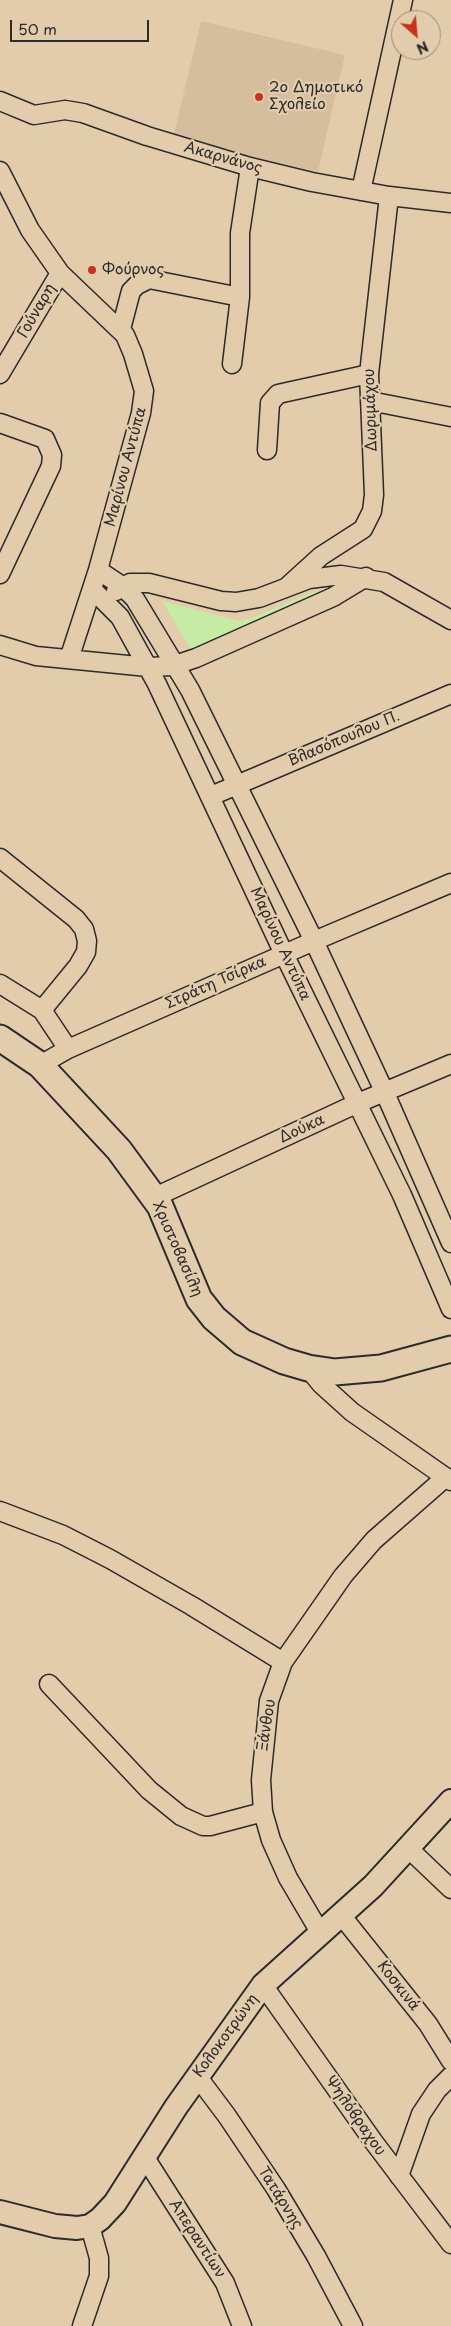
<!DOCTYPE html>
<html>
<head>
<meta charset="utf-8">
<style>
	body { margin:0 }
	#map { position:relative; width:451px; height:2326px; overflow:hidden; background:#e3ccac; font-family:"Playpen Sans",sans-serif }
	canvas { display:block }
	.north { position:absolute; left:391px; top:10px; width:50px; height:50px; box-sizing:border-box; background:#e3ccac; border:1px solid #998c78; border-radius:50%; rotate:153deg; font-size:14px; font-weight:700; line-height:20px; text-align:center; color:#2b2b2b }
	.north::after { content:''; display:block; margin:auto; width:18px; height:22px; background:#c8321e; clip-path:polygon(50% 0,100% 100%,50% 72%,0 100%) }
	.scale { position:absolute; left:10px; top:20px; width:139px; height:22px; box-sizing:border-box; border:2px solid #2b2b2b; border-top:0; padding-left:6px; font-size:15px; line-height:18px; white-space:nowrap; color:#2b2b2b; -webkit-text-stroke:4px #e3ccac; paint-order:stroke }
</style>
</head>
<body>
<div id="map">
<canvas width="451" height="2326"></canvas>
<div class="north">N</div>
<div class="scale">50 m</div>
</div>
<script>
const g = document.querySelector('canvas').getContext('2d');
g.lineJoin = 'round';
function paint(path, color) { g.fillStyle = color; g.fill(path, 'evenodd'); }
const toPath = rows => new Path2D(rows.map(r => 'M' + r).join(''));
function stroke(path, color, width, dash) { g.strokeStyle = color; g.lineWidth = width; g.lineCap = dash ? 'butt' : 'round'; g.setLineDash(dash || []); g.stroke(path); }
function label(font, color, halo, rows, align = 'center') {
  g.font = font + ' "Playpen Sans",sans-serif'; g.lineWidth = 4.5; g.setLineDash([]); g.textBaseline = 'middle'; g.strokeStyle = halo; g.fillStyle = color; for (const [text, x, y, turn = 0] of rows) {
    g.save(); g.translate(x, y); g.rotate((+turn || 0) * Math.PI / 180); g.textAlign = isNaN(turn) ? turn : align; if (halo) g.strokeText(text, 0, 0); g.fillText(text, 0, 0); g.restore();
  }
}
const built = toPath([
	[201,21,345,55,318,172,173,138]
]);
const green = toPath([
	[326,590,327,592,192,651,162,601,239,621,251,618,314,592]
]);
const minor = toPath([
	[0,101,34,115,65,110,83,113,147,136,250,167,312,182,389,196,451,203],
	[0,171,30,230,60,273,125,335,133,354,144,391,141,413,98,570,69,659],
	[361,191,403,0],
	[121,329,131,291,137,285,149,279,240,297],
	[232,364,240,297,240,233,250,167],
	[0,374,60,273],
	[370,401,451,417],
	[0,423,45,439,52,455,51,466,0,574],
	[267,450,270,403,278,394,369,374],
	[98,570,122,586,135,599,190,690,314,941,385,1093,451,1243],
	[288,586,321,556,363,529,372,511,374,495,369,374,389,196],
	[92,589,120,617,157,684,284,954,402,1195,451,1309],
	[116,591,130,583,149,583,221,601,236,602,259,598,309,579,341,575,384,582,451,620],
	[0,645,36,656,148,667,172,666,196,658,333,597,366,577],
	[211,796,451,694],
	[0,858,76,919,84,929,87,941,86,952,78,966,42,1010],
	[0,984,42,1010,68,1049],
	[40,1065,68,1049,314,941,451,883],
	[155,1197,358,1103,451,1064],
	[308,1368,321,1384,352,1412,451,1481],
	[0,1511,63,1535,110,1559,192,1606,283,1662],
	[49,1684,149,1790,181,1816,203,1826,210,1826,263,1812],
	[409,1849,451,1889],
	[341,1915,428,2024,451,2061],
	[321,1934,288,1878,271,1840,263,1812,261,1780,269,1701,283,1662,343,1576,374,1540,446,1477],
	[263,1985,373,2141,451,2244],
	[197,2076,227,2116,276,2189,316,2256,353,2326],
	[144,2156,225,2283,242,2326],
	[399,2176,421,2114,437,2090,451,2076],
	[82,2326,99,2276,99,2258,90,2226]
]);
const tertiary = toPath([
	[0,2212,55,2226,77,2228,90,2226,100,2219,115,2203,176,2107,263,1985,373,1886,451,1801]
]);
const secondary = toPath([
	[0,1038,40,1065,119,1150,160,1206,199,1299,214,1318,242,1342,284,1361,308,1368,335,1372,381,1368,451,1349]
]);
const markers = [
	[259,97,5,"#c8321e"],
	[92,270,5,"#c8321e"]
];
const poiNames = [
	["2ο Δημοτικό",269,88],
	["Σχολείο",269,105],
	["Φούρνος",102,270]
];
const streetNames = [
	["Ακαρνάνος",223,158,16],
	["Γούναρη",37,311,-60],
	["Δωριμάχου",371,410,-92],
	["Μαρίνου Αντύπα",126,467,-75],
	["Βλασόπουλου Π.",344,739,-23],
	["Μαρίνου Αντύπα",280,944,65],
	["Στράτη Τσίρκα",216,983,-24],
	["Δούκα",302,1129,-25],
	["Χριστοβασίλη",177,1249,66],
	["Ξάνθου",267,1725,-81],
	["Κοσκινά",398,1986,52],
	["Κολοκοτρώνη",226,2036,-54],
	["Ψηλόβραχου",355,2116,55],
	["Τατάρνης",280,2198,58],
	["Απεραντίων",197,2239,57]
];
paint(built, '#d5be9e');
paint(green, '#c6eba5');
stroke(minor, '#2b2b2b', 21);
stroke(tertiary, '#2b2b2b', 26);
stroke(secondary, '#2b2b2b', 29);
stroke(minor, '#e3ccac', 18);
stroke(tertiary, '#e3ccac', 22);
stroke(secondary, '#e3ccac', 25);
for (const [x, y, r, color] of markers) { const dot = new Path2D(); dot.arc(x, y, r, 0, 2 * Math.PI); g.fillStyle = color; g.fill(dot); stroke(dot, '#e3ccac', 2); }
label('15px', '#2b2b2b', '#e3ccac', poiNames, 'left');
label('15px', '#2b2b2b', '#e3ccac', streetNames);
</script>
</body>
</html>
